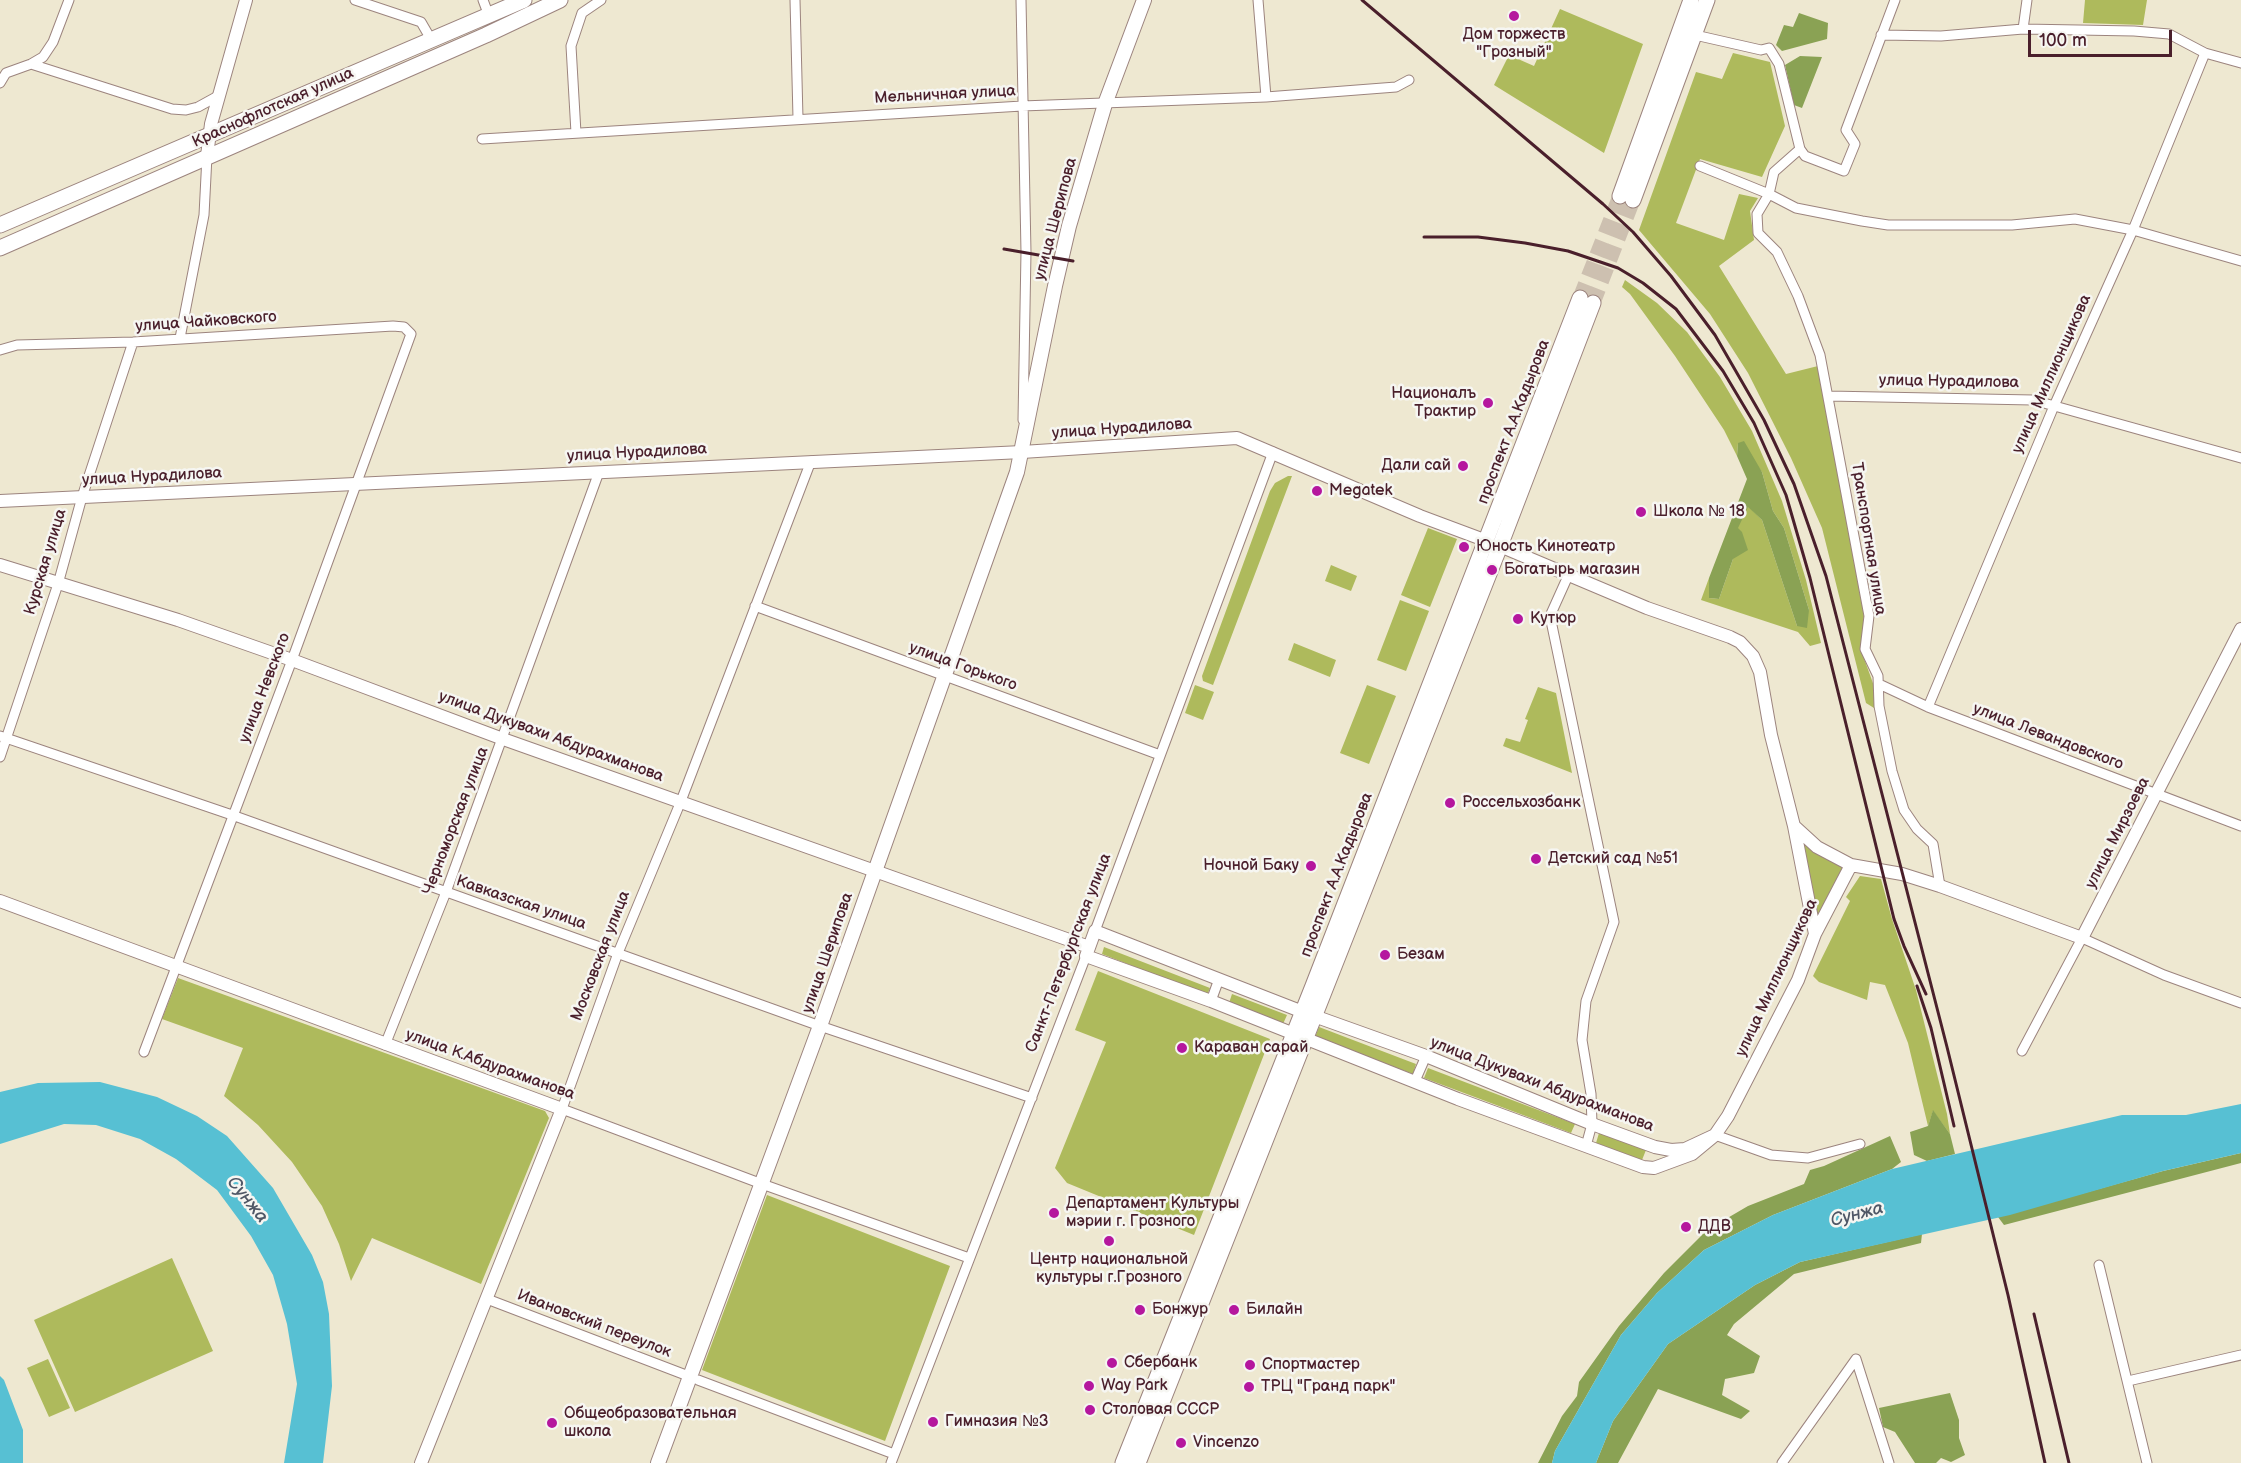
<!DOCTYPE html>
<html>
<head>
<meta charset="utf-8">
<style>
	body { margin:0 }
	#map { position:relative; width:2241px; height:1463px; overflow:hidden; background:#eee8d1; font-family:"Balsamiq Sans",sans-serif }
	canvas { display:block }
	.scale { position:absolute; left:2028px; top:30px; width:144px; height:27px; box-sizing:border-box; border:3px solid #4a1f2b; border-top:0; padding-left:8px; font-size:18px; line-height:21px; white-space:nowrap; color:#4a1f2b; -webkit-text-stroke:4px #f6f6f2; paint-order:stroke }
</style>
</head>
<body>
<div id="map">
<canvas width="2241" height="1463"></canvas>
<div class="scale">100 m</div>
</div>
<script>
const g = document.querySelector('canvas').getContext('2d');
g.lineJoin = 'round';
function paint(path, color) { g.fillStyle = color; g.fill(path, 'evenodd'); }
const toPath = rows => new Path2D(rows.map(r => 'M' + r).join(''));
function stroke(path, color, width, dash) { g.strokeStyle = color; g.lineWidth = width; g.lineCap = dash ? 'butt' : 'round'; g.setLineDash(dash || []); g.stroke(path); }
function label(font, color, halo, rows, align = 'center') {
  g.font = font + ' "Balsamiq Sans",sans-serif'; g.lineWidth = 5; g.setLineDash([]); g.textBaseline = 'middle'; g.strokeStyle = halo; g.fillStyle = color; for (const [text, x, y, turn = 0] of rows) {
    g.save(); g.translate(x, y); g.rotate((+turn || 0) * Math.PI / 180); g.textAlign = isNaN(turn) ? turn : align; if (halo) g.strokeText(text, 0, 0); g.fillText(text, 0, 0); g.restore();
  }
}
const green = toPath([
	[2085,0,2147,0,2143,25,2083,23],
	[1560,9,1643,44,1604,153,1494,85,1509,55,1534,66],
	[1733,53,1770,62,1785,126,1762,177,1700,159,1676,223,1724,240,1739,194,1758,198,1750,211,1754,240,1719,266,1786,374,1818,366,1864,616,1861,650,1874,686,1874,708,1866,703,1822,528,1791,458,1748,373,1710,314,1639,230,1696,72,1722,79],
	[1625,280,1657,303,1687,332,1720,377,1752,431,1782,501,1806,580,1821,643,1810,646,1798,632,1701,600,1709,578,1709,598,1719,599,1733,559,1737,528,1748,506,1762,520,1797,626,1809,610,1784,528,1773,511,1762,472,1738,443,1737,456,1724,430,1675,356,1630,294,1622,287],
	[1288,476,1292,476,1213,685,1203,681,1202,676,1270,491,1275,483],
	[1428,528,1457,539,1430,607,1401,595],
	[1331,565,1357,576,1351,591,1325,581],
	[1400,600,1429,611,1406,671,1377,660],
	[1294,643,1336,660,1330,677,1288,660],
	[1195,685,1214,692,1203,720,1185,713],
	[1367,685,1396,696,1369,764,1340,753],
	[1538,687,1556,693,1572,773,1503,746,1506,738,1520,742,1528,720,1525,719],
	[1794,826,1851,865,1815,934],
	[1860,876,1881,879,1892,919,1916,990,1947,1114,1950,1134,1933,1111,1928,1126,1908,1043,1885,985,1870,982,1867,1000,1819,982,1813,976,1850,901,1846,897],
	[1104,947,1210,988,1207,995,1102,954],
	[1098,971,1270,1039,1194,1235,1067,1183,1055,1168,1106,1042,1075,1030],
	[178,978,545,1111,549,1118,481,1284,372,1238,351,1281,339,1244,322,1206,292,1162,258,1125,224,1096,243,1048,162,1019],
	[1232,994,1287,1015,1283,1024,1229,1003],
	[1319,1027,1416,1064,1413,1074,1315,1037],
	[1428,1068,1575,1124,1571,1133,1424,1078],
	[1599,1133,1646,1150,1642,1160,1596,1143],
	[767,1195,950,1266,885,1441,702,1370],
	[172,1258,213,1351,75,1412,34,1320],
	[48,1359,70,1408,49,1417,27,1368]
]);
const forest = toPath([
	[1799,13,1828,23,1827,39,1782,51,1776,45,1784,25,1793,27],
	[1800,56,1822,57,1802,108,1794,105,1785,65],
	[1744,441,1762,472,1773,511,1784,528,1809,610,1807,628,1797,626,1762,520,1748,507,1738,528,1742,532,1748,550,1733,559,1719,599,1709,598,1709,578,1747,479,1737,456,1738,443],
	[1933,1110,1950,1134,1955,1154,1927,1161,1914,1155,1910,1132,1928,1126],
	[1890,1136,1901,1162,1892,1169,1773,1215,1704,1250,1657,1293,1621,1335,1555,1451,1552,1463,1538,1463,1562,1416,1577,1396,1579,1382,1619,1326,1664,1273,1707,1230,1748,1206,1804,1184,1810,1170,1824,1166],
	[2241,1153,2241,1163,2004,1225,1998,1217,2163,1171],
	[1922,1234,1921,1243,1794,1274,1734,1324,1727,1335,1760,1356,1754,1373,1725,1379,1722,1395,1750,1411,1741,1419,1658,1389,1618,1463,1596,1463,1613,1421,1668,1344,1755,1285,1800,1262],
	[1950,1393,1959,1420,1959,1438,1965,1455,1951,1462,1941,1458,1936,1463,1915,1463,1895,1432,1883,1427,1879,1408]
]);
const water = toPath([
	[100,1082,157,1097,197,1116,227,1136,273,1188,312,1255,323,1282,329,1314,332,1386,323,1463,284,1463,297,1384,287,1324,273,1275,251,1236,217,1190,176,1159,140,1139,96,1125,64,1124,0,1144,0,1092,38,1083],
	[2241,1104,2241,1153,2163,1171,2010,1215,1800,1262,1755,1285,1668,1344,1613,1421,1596,1463,1552,1463,1555,1451,1621,1335,1657,1293,1704,1250,1773,1215,1892,1169,2122,1115,2186,1115],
	[0,1376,4,1380,23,1430,23,1463,0,1463]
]);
const primaryTunnel = toPath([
	[1580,298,1620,196],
	[1593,303,1633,200]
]);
const minor = toPath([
	[355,0,421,22,432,41],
	[483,0,489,16],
	[795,0,798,118],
	[1021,0,1026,252,1023,420],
	[1258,0,1266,97],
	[2023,29,2027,0],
	[1695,35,1761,50,1769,48,1779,64,1800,149,1805,156,1844,171,1855,144,1846,130,1895,0],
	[1881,35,1941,36,2023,29,2134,31,2169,34,2205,53,2241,63],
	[31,64,172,109,186,110,198,107,218,96],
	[0,83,6,73,31,64,43,57,53,42,69,0],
	[576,133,571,46,582,13,601,0],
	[482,139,1022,106,1266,97,1396,87,1409,80],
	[1800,149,1774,172,1769,194,1757,214,1758,233,1777,252,1798,296,1820,355,1869,616,1865,649,1878,676,1879,706,1892,771,1904,810,1917,829,1933,844,1940,886],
	[1700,166,1769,194,1796,208,1862,221,1888,225,2012,225,2075,219,2133,230,2241,261],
	[180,338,204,215,207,156],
	[0,350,17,345,133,342,393,326,404,327,411,334,292,660,144,1052],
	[1828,396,2033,400,2241,458],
	[811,461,681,801,618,953,562,1109,762,1184,969,1258],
	[1568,576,1550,616,1614,922,1586,1001,1582,1040,1591,1094,1592,1124,1586,1146],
	[755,606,1160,755],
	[1879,684,1928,707,2241,826],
	[1928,707,2054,406,2133,230,2205,53],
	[0,736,232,815,820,1026,1032,1098],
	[0,757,58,584,82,497,133,342],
	[1095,931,1273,452],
	[1211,1001,1219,979],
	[385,1045,446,892,599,472],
	[2022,1051,2082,938,2164,975,2241,1003],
	[1415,1081,1426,1056],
	[1715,1135,1771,1155,1808,1158,1860,1144],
	[2099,1265,2147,1463],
	[487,1299,691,1377],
	[1856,1359,1889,1463],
	[698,1380,894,1454],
	[2128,1381,2241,1355],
	[891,1463,1086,956],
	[1782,1463,1856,1359]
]);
const tertiary = toPath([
	[207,156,211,124,246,0],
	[0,501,1022,452,1237,438,1420,516,1487,541],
	[1500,546,1647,608,1730,637,1740,642,1753,656,1760,672,1771,735,1794,826,1815,934],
	[0,565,178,620,292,660,503,739,1089,947],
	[1794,826,1817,847,1851,865,1902,874,1940,886,2082,938,2241,629],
	[0,901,562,1109,421,1463],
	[1715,1135,1685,1149,1671,1150,1655,1147,1592,1124,1426,1056,1303,1012,1095,931,1086,956,1211,1001,1458,1099,1643,1167,1654,1168,1692,1154,1715,1135,1728,1116,1798,980,1815,934,1851,865]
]);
const secondary = toPath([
	[658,1463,820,1026,1017,472,1055,286,1069,226,1105,104,1144,0]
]);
const primary = toPath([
	[1620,196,1691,0],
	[1633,200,1707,0],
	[0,225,524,0],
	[0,248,486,35,560,0],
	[1123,1463,1313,986,1580,298],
	[1138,1463,1500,546,1593,303]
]);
const rail = toPath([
	[1362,0,1603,204,1633,232,1671,276,1715,335,1764,420,1794,484,1826,576,1947,1047,2008,1295,2045,1463],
	[1424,237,1478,237,1525,243,1568,251,1618,268,1643,283,1676,309,1723,371,1754,423,1786,495,1810,578,1894,919,1904,946,1926,994],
	[1004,249,1073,261],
	[1917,986,1931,1028,1954,1126],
	[2034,1314,2069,1463]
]);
const markers = [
	[1514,16,6,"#b5179e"],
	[1488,403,6,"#b5179e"],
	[1463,466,6,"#b5179e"],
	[1317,491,6,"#b5179e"],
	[1641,512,6,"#b5179e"],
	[1464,547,6,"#b5179e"],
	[1492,570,6,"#b5179e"],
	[1518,619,6,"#b5179e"],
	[1450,803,6,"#b5179e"],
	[1536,859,6,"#b5179e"],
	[1311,866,6,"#b5179e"],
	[1385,955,6,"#b5179e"],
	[1182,1048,6,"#b5179e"],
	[1054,1213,6,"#b5179e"],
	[1686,1227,6,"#b5179e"],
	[1109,1241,6,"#b5179e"],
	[1140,1310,6,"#b5179e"],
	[1234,1310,6,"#b5179e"],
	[1112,1363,6,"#b5179e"],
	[1250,1365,6,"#b5179e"],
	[1089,1386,6,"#b5179e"],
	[1249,1387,6,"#b5179e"],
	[1090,1410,6,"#b5179e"],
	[933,1422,6,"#b5179e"],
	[552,1423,6,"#b5179e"],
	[1181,1443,6,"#b5179e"]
];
const poiNames = [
	["Дом торжеств",1514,35,"center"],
	["\"Грозный\"",1514,53,"center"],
	["Националъ",1476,394,"right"],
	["Трактир",1476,412,"right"],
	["Дали сай",1451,466,"right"],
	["Megatek",1329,491],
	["Школа № 18",1653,512],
	["Юность Кинотеатр",1476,547],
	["Богатырь магазин",1504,570],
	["Кутюр",1530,619],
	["Россельхозбанк",1462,803],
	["Детский сад №51",1548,859],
	["Ночной Баку",1299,866,"right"],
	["Безам",1397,955],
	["Караван сарай",1194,1048],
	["Департамент Культуры",1066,1204],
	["мэрии г. Грозного",1066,1222],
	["ДДВ",1698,1227],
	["Центр национальной",1109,1260,"center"],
	["культуры г.Грозного",1109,1278,"center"],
	["Бонжур",1152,1310],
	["Билайн",1246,1310],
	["Сбербанк",1124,1363],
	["Спортмастер",1262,1365],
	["Way Park",1101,1386],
	["ТРЦ \"Гранд парк\"",1261,1387],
	["Столовая СССР",1102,1410],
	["Общеобразовательная",564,1414],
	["школа",564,1432],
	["Гимназия №3",945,1422],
	["Vincenzo",1193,1443]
];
const streetNames = [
	["Мельничная улица",945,95,-3],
	["Краснофлотская улица",273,108,-24],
	["улица Шерипова",1056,219,-75],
	["улица Чайковского",206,322,-4],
	["улица Миллионщикова",2052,374,-66],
	["улица Нурадилова",1949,382,1],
	["проспект А.А.Кадырова",1514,422,-69],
	["улица Нурадилова",1122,429,-4],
	["улица Нурадилова",637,453,-3],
	["улица Нурадилова",152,477,-3],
	["Транспортная улица",1868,539,81],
	["Курская улица",46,562,-73],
	["улица Горького",963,667,20],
	["улица Невского",265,688,-69],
	["улица Дукувахи Абдурахманова",551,737,20],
	["улица Левандовского",2048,737,21],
	["Черноморская улица",456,821,-69],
	["улица Мирзоева",2118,833,-63],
	["проспект А.А.Кадырова",1337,875,-69],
	["Кавказская улица",521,903,19],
	["улица Шерипова",828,953,-71],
	["Санкт-Петербургская улица",1069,953,-69],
	["Московская улица",601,956,-69],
	["улица Миллионщикова",1777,978,-65],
	["улица К.Абдурахманова",490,1065,20],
	["улица Дукувахи Абдурахманова",1542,1085,21],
	["Ивановский переулок",594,1324,21]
];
const waterNames = [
	["Сунжа",247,1200,51],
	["Сунжа",1857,1215,-15]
];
paint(green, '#aeba5c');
paint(forest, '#8aa254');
paint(water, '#57c0d3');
stroke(primaryTunnel, '#cdc0b0', 15, [15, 8]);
stroke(minor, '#9c847e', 11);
stroke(tertiary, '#9c847e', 14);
stroke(secondary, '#9c847e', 16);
stroke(primary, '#9c847e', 17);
stroke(minor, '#fff', 9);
stroke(tertiary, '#fff', 12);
stroke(secondary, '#fff', 14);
stroke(primary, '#fff', 15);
stroke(rail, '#4a1f2b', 3);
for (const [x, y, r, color] of markers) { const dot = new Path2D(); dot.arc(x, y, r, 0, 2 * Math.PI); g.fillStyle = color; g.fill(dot); stroke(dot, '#f6f6f2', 2); }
label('16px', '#4a1f2b', '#f6f6f2', poiNames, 'left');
label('16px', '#4a1f2b', '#f6f6f2', streetNames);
label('italic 18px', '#4f5766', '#f6f6f2', waterNames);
</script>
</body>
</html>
